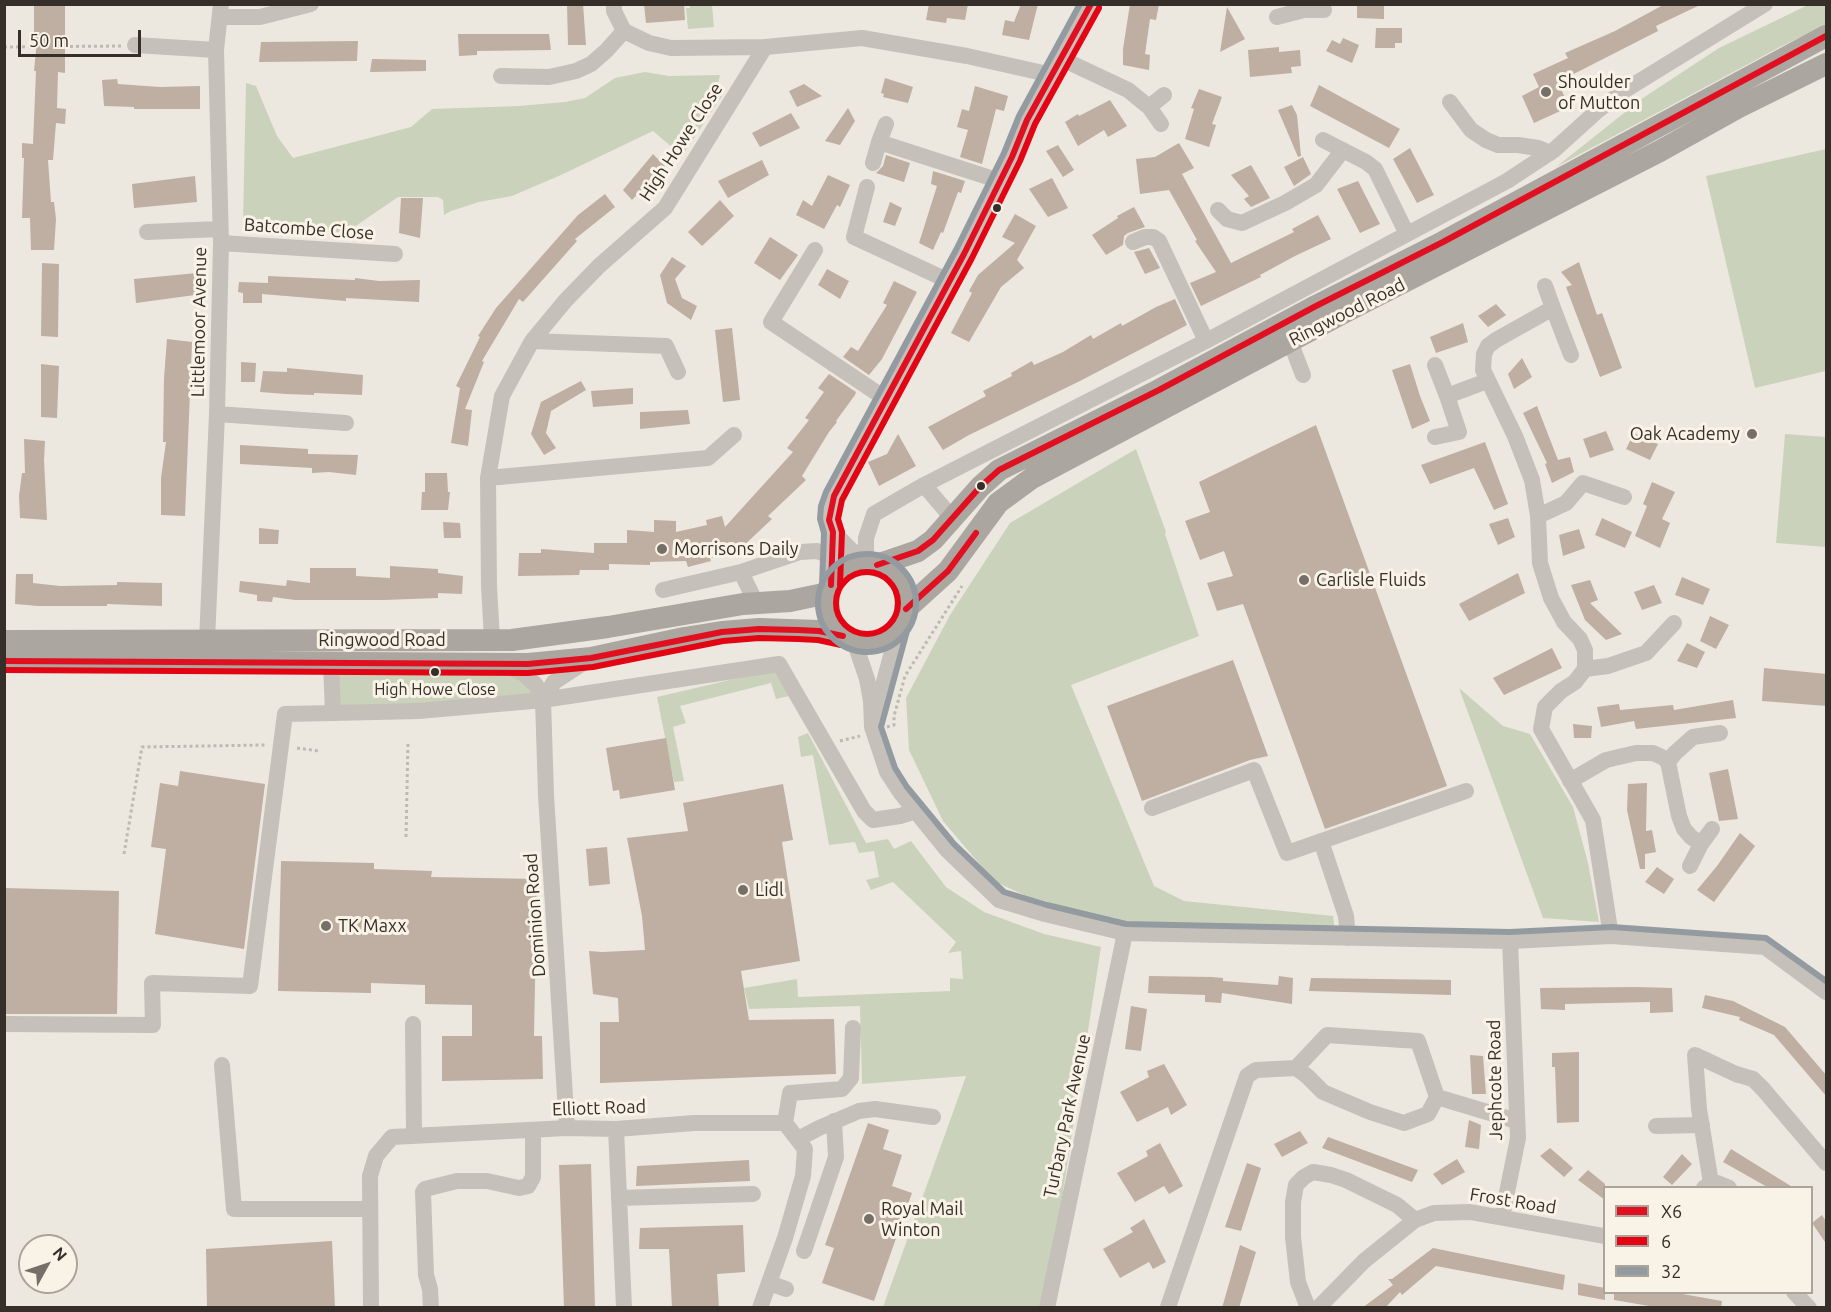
<!DOCTYPE html>
<html>
<head>
<meta charset="utf-8">
<style>
	body { margin:0 }
	#map { position:relative; width:1831px; height:1312px; overflow:hidden; background:#ece8e0; font-family:Ubuntu,sans-serif }
	canvas { display:block }
	.frame { position:absolute; inset:0; border:6px solid #362e28; pointer-events:none }
	.legend { position:absolute; left:1603px; top:1186px; width:210px; height:108px; box-sizing:border-box; background:#f9f3e7; border:2px solid #aba49b; margin:0; padding:8px 10px; list-style:none; font-size:18px; color:#362e28 }
	.legend li { display:flex; align-items:center; gap:12px; height:30px }
	.legend b { width:30px; border:2px solid #aba49b }
	.north { position:absolute; left:18px; top:1234px; width:60px; height:60px; box-sizing:border-box; background:#f9f3e7; border:2px solid #aba49b; border-radius:50%; rotate:50deg; font-size:16px; font-weight:700; line-height:24px; text-align:center; color:#362e28 }
	.north::after { content:''; display:block; margin:auto; width:21px; height:27px; background:#766f68; clip-path:polygon(50% 0,100% 100%,50% 72%,0 100%) }
	.scale { position:absolute; left:18px; top:30px; width:123px; height:27px; box-sizing:border-box; border:3px solid #362e28; border-top:0; padding-left:8px; font-size:18px; line-height:21px; white-space:nowrap; color:#362e28; -webkit-text-stroke:4px #f9f3e7; paint-order:stroke }
</style>
</head>
<body>
<div id="map">
<canvas width="1831" height="1312"></canvas>
<div class="frame"></div>
<ul class="legend">
<li><b style="height:8px;background:#e01021"></b>X6</li>
<li><b style="height:8px;background:#e30513"></b>6</li>
<li><b style="height:8px;background:#949ba0"></b>32</li>
</ul>
<div class="north">N</div>
<div class="scale">50 m</div>
</div>
<script>
const g = document.querySelector('canvas').getContext('2d');
g.lineJoin = 'round';
function paint(path, color) { g.fillStyle = color; g.fill(path, 'evenodd'); }
const toPath = rows => new Path2D(rows.map(r => 'M' + r).join(''));
function stroke(path, color, width, dash) { g.strokeStyle = color; g.lineWidth = width; g.lineCap = dash ? 'butt' : 'round'; g.setLineDash(dash || []); g.stroke(path); }
function label(font, color, halo, rows, align = 'center') {
  g.font = font + ' Ubuntu,sans-serif'; g.lineWidth = 6; g.setLineDash([]); g.textBaseline = 'middle'; g.strokeStyle = halo; g.fillStyle = color; for (const [text, x, y, turn = 0] of rows) {
    g.save(); g.translate(x, y); g.rotate((+turn || 0) * Math.PI / 180); g.textAlign = isNaN(turn) ? turn : align; if (halo) g.strokeText(text, 0, 0); g.fillText(text, 0, 0); g.restore();
  }
}
const green = toPath([
	[690,5,712,5,714,27,688,29,686,8,690,8],
	[1808,5,1826,5,1826,25,1780,47,1556,167,1643,98,1719,48],
	[645,72,669,76,720,75,716,93,722,96,682,156,653,131,561,175,512,196,479,202,451,211,444,215,443,200,438,197,398,197,347,232,249,231,243,223,246,83,256,86,277,136,293,158,411,127,432,109,519,106,565,102,585,98,615,78],
	[1826,149,1826,371,1755,388,1706,176],
	[1785,434,1826,437,1826,547,1776,543],
	[1136,449,1166,532,1165,534,1199,636,1071,685,1154,886,1184,901,1333,916,1335,931,1163,925,1119,922,1026,896,994,881,943,821,909,750,906,698,950,615,1010,523],
	[331,664,504,664,543,700,333,713],
	[768,671,775,673,789,696,776,699,771,683,680,706,686,723,673,727,684,781,674,782,657,697],
	[1459,688,1503,726,1530,734,1573,807,1588,863,1599,922,1543,918],
	[808,733,866,843,888,839,894,849,911,841,946,887,984,912,1044,934,1101,947,1045,1307,883,1307,966,1076,862,1084,860,1006,749,1009,744,988,797,979,798,997,950,991,950,978,963,979,961,951,948,953,956,942,893,882,871,890,866,880,879,877,874,851,859,853,855,842,829,845,813,755,801,757,798,737]
]);
const building = toPath([
	[34,4,65,4,65,73,58,72,57,108,66,109,65,124,56,123,53,160,48,160,51,202,54,202,56,219,54,250,31,250,30,218,22,218,24,158,22,158,22,143,33,144,36,71,34,71,37,40,34,40],
	[567,4,583,4,586,45,568,45],
	[644,4,684,4,685,20,646,23],
	[929,4,968,4,965,20,947,18,946,23,926,20],
	[1021,4,1038,4,1029,40,1002,35,1005,20,1014,22],
	[1130,4,1159,4,1156,20,1150,19,1145,54,1150,55,1149,70,1123,65,1123,49],
	[1357,4,1384,4,1384,19,1357,18],
	[1665,4,1702,4,1656,26,1658,31,1558,82,1569,107,1534,123,1522,96,1539,87,1533,74,1568,58,1565,53,1615,31],
	[1227,7,1245,39,1220,52],
	[1376,28,1402,28,1402,43,1395,43,1395,48,1375,48],
	[458,34,549,34,551,50,477,51,477,55,459,56],
	[1343,38,1359,45,1352,63,1326,51,1332,40,1340,44],
	[358,41,357,61,259,62,261,42],
	[1279,47,1279,52,1300,50,1301,66,1291,67,1292,73,1250,77,1248,50],
	[372,59,426,60,426,71,370,72],
	[885,78,913,87,908,103,883,97,884,94,881,93],
	[117,79,118,84,160,87,200,86,200,109,134,109,134,107,104,106,102,80],
	[804,84,822,96,797,107,789,91],
	[1319,85,1400,129,1389,148,1310,106],
	[975,86,1008,96,1004,111,996,109,982,164,960,157,968,130,957,127,962,109,969,111],
	[1199,89,1222,97,1212,124,1216,125,1209,147,1185,139,1194,109,1191,108],
	[1110,100,1127,126,1108,137,1104,130,1078,146,1065,122,1078,114,1079,116],
	[1292,105,1297,115,1301,156,1298,157,1278,110],
	[848,108,855,121,840,145,825,141],
	[791,113,800,128,760,147,752,133],
	[1179,143,1194,168,1182,174,1231,263,1294,232,1292,229,1318,215,1331,239,1295,256,1260,275,1261,277,1201,306,1190,283,1216,272,1195,241,1197,240,1169,190,1140,194,1136,159,1155,157],
	[1058,145,1074,170,1063,177,1046,151],
	[1410,148,1434,195,1417,203,1393,159],
	[653,154,665,166,632,200,623,190],
	[886,155,910,163,904,182,876,173,883,166],
	[1303,157,1311,174,1294,186,1284,167],
	[762,160,769,175,728,198,718,181],
	[1251,165,1270,198,1251,207,1244,199,1249,196,1231,175],
	[933,171,965,181,961,193,958,192,943,233,941,232,933,250,919,243,937,186,931,184],
	[828,175,850,185,840,207,837,205,824,229,796,215,803,200,812,206],
	[195,176,197,202,134,208,132,184],
	[1052,178,1068,208,1048,217,1029,189],
	[1358,181,1380,224,1360,233,1337,189],
	[605,194,615,207,575,239,577,241,523,302,519,299,482,361,484,362,465,409,472,410,468,446,451,443,460,388,456,386,480,337,478,336,496,308,578,215],
	[401,198,423,198,420,238,399,233],
	[720,200,734,216,702,246,688,232],
	[890,202,902,208,895,226,883,222],
	[1134,207,1145,227,1128,233,1124,236,1123,245,1106,255,1092,235,1118,218,1117,216],
	[1015,214,1036,226,1017,260,1024,268,1001,287,969,342,951,333,972,293,969,291,978,275,1015,243,1002,237],
	[770,237,798,255,780,280,754,263],
	[1149,248,1160,268,1145,274,1134,252],
	[672,257,686,266,675,279,682,298,697,306,691,320,667,303,660,275],
	[1579,262,1597,315,1602,313,1622,368,1600,377,1566,287,1572,285,1561,272],
	[42,263,59,264,58,337,41,336],
	[827,269,849,281,840,299,818,285],
	[197,273,195,295,136,303,134,279],
	[268,276,355,280,355,278,379,281,420,280,419,302,346,298,346,301,262,294,262,303,243,303,243,293,238,292,239,282,268,283],
	[894,281,917,292,882,359,869,375,843,357,851,347,858,351,887,305,883,303],
	[1175,299,1187,325,1080,381,969,435,943,450,928,427,986,396,983,391,1012,376,1011,373,1032,361,1034,365,1063,352,1091,335,1093,339,1121,323,1122,326,1156,307],
	[1496,304,1506,315,1488,327,1478,316],
	[1463,323,1468,342,1436,353,1430,337],
	[732,328,740,400,723,402,715,330],
	[167,339,192,342,185,516,161,515,161,478,166,442,163,442,164,378],
	[1522,358,1532,377,1514,389,1508,374],
	[241,362,256,363,255,382,241,382],
	[41,364,59,366,57,418,41,417],
	[1410,364,1420,396,1430,421,1412,429,1392,370],
	[287,368,363,375,362,395,314,393,314,395,286,394,260,392,263,371,287,372],
	[829,374,856,392,855,395,836,421,837,422,829,432,802,476,806,480,768,516,772,519,738,551,710,558,711,561,688,567,686,561,650,562,650,565,609,564,609,570,580,570,579,575,518,576,519,553,541,553,541,549,594,553,594,543,627,543,627,530,654,532,654,520,676,521,676,532,707,525,706,520,722,516,725,527,793,452,787,448,809,420,805,418,824,392,818,388],
	[581,381,586,390,551,411,546,433,556,448,544,455,531,434,541,402],
	[633,388,633,404,593,407,591,391],
	[1537,406,1558,460,1570,457,1574,472,1552,483,1545,464,1547,463,1523,413],
	[688,410,690,424,640,429,640,412],
	[1316,425,1447,786,1325,829,1243,604,1217,611,1207,583,1233,576,1224,551,1200,560,1185,521,1210,512,1199,482],
	[1606,431,1614,450,1590,458,1583,439],
	[1634,433,1658,444,1650,460,1626,449],
	[898,434,916,466,879,486,868,462,887,454],
	[24,439,45,441,44,460,47,520,20,518,19,496,22,473,25,473],
	[1485,442,1508,504,1494,510,1474,468,1430,484,1421,465],
	[240,445,308,449,308,454,358,455,356,475,329,472,312,473,312,468,240,464],
	[425,473,447,473,448,492,450,492,448,510,421,510,422,492,425,492],
	[1652,482,1675,492,1662,519,1670,523,1660,548,1635,536,1647,506,1643,504],
	[1508,518,1515,537,1498,545,1489,524],
	[1602,518,1632,532,1625,548,1595,535],
	[443,522,460,523,461,538,444,538],
	[259,528,279,530,278,544,259,544],
	[1579,529,1585,548,1563,556,1559,535],
	[390,566,438,569,438,573,463,576,462,594,438,593,438,598,384,600,295,600,273,597,272,602,257,601,257,595,239,592,240,581,286,586,287,580,310,583,310,568,356,568,356,576,390,578],
	[1518,573,1525,593,1469,621,1459,604],
	[16,574,33,574,33,583,60,586,117,585,117,582,162,583,162,606,107,604,107,606,38,606,15,604],
	[1682,577,1710,589,1703,605,1675,595],
	[1590,580,1598,600,1590,603,1622,634,1606,640,1585,620,1571,585],
	[1654,585,1662,603,1642,610,1634,592],
	[1710,616,1729,625,1716,649,1700,641],
	[1687,643,1705,652,1697,668,1677,661],
	[1552,648,1562,668,1504,695,1493,678],
	[1233,660,1268,756,1250,760,1142,801,1107,706],
	[1764,668,1827,674,1827,706,1762,701],
	[1733,700,1736,718,1636,729,1634,721,1601,727,1597,707,1619,704,1620,710,1673,705,1674,710],
	[1573,724,1592,726,1591,738,1574,738],
	[666,738,675,790,620,799,619,790,613,791,606,748],
	[1728,769,1738,819,1719,821,1709,773],
	[180,771,265,784,244,949,155,934,166,849,151,847,160,783,178,786],
	[1647,783,1646,831,1652,830,1656,852,1645,854,1645,869,1640,869,1627,810,1628,784],
	[783,784,793,840,782,842,800,961,741,971,749,1020,834,1019,836,1074,600,1083,600,1022,619,1022,618,998,593,994,589,951,602,952,645,950,642,916,627,838,688,831,683,803],
	[1740,833,1755,846,1714,902,1697,890,1717,866],
	[607,847,610,884,589,886,586,849],
	[281,861,374,863,374,869,432,871,431,877,537,879,534,1036,542,1036,543,1079,442,1081,442,1036,472,1036,472,1005,425,1004,425,985,371,983,371,993,278,991],
	[1657,867,1674,879,1664,894,1645,882],
	[4,888,119,891,117,1014,4,1014],
	[1149,976,1212,977,1223,978,1223,981,1278,985,1279,976,1293,978,1292,1004,1222,993,1221,1003,1205,1002,1205,995,1148,993],
	[1311,978,1451,980,1451,995,1309,991],
	[1636,987,1672,988,1673,1012,1650,1013,1650,1002,1565,1004,1565,1010,1541,1009,1540,988],
	[1705,995,1733,1001,1785,1027,1827,1076,1827,1097,1774,1035,1739,1020,1740,1017,1702,1008],
	[1131,1006,1147,1009,1141,1051,1125,1049],
	[1579,1052,1579,1122,1557,1123,1555,1067,1552,1067,1552,1053],
	[1470,1055,1483,1056,1486,1094,1472,1094],
	[1164,1064,1187,1105,1171,1115,1168,1107,1137,1122,1120,1092,1149,1077,1147,1071],
	[1469,1120,1481,1125,1479,1149,1465,1147],
	[868,1123,889,1130,883,1149,902,1155,892,1186,912,1193,874,1301,822,1283,834,1248,825,1245],
	[1300,1131,1308,1143,1282,1157,1274,1144],
	[1328,1137,1418,1170,1412,1182,1322,1148],
	[1160,1143,1183,1186,1169,1194,1164,1186,1135,1202,1117,1173,1148,1156,1146,1151],
	[1550,1148,1573,1168,1564,1177,1540,1156],
	[1731,1149,1794,1188,1769,1188,1723,1162],
	[1682,1154,1692,1164,1672,1185,1663,1177],
	[1457,1159,1465,1172,1442,1185,1433,1174],
	[749,1160,750,1181,636,1186,637,1166],
	[1247,1163,1261,1168,1241,1231,1225,1227],
	[591,1164,595,1308,564,1308,559,1165],
	[1588,1170,1605,1184,1605,1200,1578,1180],
	[1822,1215,1827,1223,1827,1245,1812,1223],
	[1144,1219,1166,1262,1153,1269,1149,1262,1120,1278,1103,1249,1133,1232,1130,1228],
	[743,1225,745,1272,717,1274,719,1308,672,1308,669,1249,639,1249,640,1228],
	[332,1241,335,1308,207,1308,206,1249],
	[1240,1245,1256,1252,1239,1308,1222,1308],
	[1433,1248,1565,1275,1563,1290,1436,1266,1402,1295,1400,1292,1385,1308,1362,1308,1393,1285,1388,1279,1392,1279],
	[1578,1283,1605,1288,1605,1300,1578,1295],
	[1614,1293,1677,1293,1722,1301,1721,1308,1661,1308,1614,1300]
]);
const path = toPath([
	[4,47,121,46],
	[887,727,894,725,894,716,905,676,962,586],
	[840,741,860,736],
	[297,748,319,751],
	[406,837,408,741],
	[124,854,142,747,266,745]
]);
const minor = toPath([
	[614,4,614,11,624,31,649,43,671,48,765,47],
	[1305,4,1304,10,1324,10],
	[221,17,260,17,311,4],
	[1277,17,1304,10],
	[135,45,216,50],
	[1060,58,1128,90,1149,107,1161,124],
	[501,76,549,77,576,71,591,64,606,51,624,31],
	[1450,102,1471,130,1486,140,1498,145,1518,145,1538,148,1550,153],
	[1149,107,1164,95],
	[1323,140,1366,162,1375,169,1407,234],
	[879,142,886,124],
	[873,163,879,142,1000,181],
	[867,187,854,237,949,281],
	[1218,210,1227,219,1242,223,1285,203,1316,185,1343,150],
	[147,232,219,229],
	[1133,242,1145,237,1153,237,1159,241,1206,341],
	[221,243,395,254],
	[815,250,771,322,886,399],
	[1545,286,1553,308,1496,340,1488,346,1484,354,1483,370,1515,436,1532,480,1538,516,1540,563,1551,598,1564,622,1580,639,1585,650,1585,669,1575,682,1561,691,1545,707,1541,729,1593,820,1611,936],
	[1553,308,1571,355],
	[532,341,666,346,678,372],
	[1290,341,1303,375],
	[1435,365,1447,396,1487,381],
	[217,414,346,423],
	[1435,437,1459,432,1447,396],
	[488,478,708,458,734,435],
	[924,485,953,519],
	[1538,516,1566,503,1583,483,1624,497],
	[833,532,851,550,866,559,868,563],
	[866,559,866,538,874,514,924,485,1206,341,1507,181,1554,150,1596,112,1622,92,1765,4],
	[741,572,756,603],
	[831,585,833,532,829,520,830,508,834,496,964,254,1012,157,1027,120,1091,4],
	[663,590,741,572,800,552,817,551,833,557],
	[492,639,489,586,488,478,502,396,532,341,565,301,599,266,665,208,765,47,862,38,967,56,1052,75],
	[207,641,217,414,221,243,216,50,221,4],
	[854,641,867,679,871,701,872,727,887,772,900,792,947,850,999,900,1045,914,1125,933,1510,941,1611,936,1765,947,1826,992],
	[331,664,333,713,419,711,543,700,779,664,864,811,873,820,900,816,916,811],
	[506,665,524,674,536,685,543,700,546,795,567,1128],
	[1585,669,1608,666,1646,653,1674,623],
	[543,700,554,682,586,661],
	[876,712,898,629],
	[1668,762,1675,753,1693,737,1720,733],
	[1570,781,1606,760,1636,753,1653,753,1664,758,1668,762,1679,816,1684,829,1691,837,1701,844,1712,829],
	[1152,808,1254,770,1287,853,1466,791],
	[1321,841,1346,916,1348,938],
	[1690,866,1701,844],
	[4,1024,153,1025,152,983,250,986,285,714,333,713],
	[413,1024,414,1136],
	[222,1065,234,1209,370,1209],
	[1296,1068,1327,1035,1418,1041,1437,1097],
	[1736,1074,1753,1079,1763,1089,1826,1163],
	[785,1123,790,1093,842,1089,851,1078,853,1028],
	[1656,1126,1702,1125],
	[616,1129,624,1308],
	[798,1139,819,1128,859,1111,875,1109,933,1117],
	[1711,1183,1699,1109,1695,1055,1738,1075],
	[1704,1188,1711,1183,1717,1183,1729,1188],
	[619,1198,753,1194],
	[1502,1217,1518,1138,1510,941],
	[804,1251,836,1157,834,1121],
	[769,1283,786,1289],
	[1794,1292,1809,1308],
	[1168,1307,1247,1076,1256,1070,1296,1068,1307,1076,1323,1092,1370,1112,1404,1123,1428,1114,1437,1097,1517,1121],
	[371,1308,370,1176,376,1156,392,1137,567,1128,616,1129,694,1123,785,1123,805,1149,803,1176,785,1238,760,1308],
	[431,1308,430,1289,426,1275,423,1192,425,1189,457,1181,487,1181,519,1188,528,1186,533,1177,533,1130],
	[1047,1308,1125,933],
	[1308,1308,1298,1282,1293,1237,1293,1202,1296,1185,1304,1177,1313,1172,1331,1175,1346,1180,1397,1205,1415,1220],
	[1318,1308,1364,1261,1415,1220,1434,1213,1470,1212,1604,1236]
]);
const highway = toPath([
	[877,565,918,551,933,540,980,487,999,470,1159,390,1316,306,1443,242,1826,36],
	[906,609,948,571,998,503,1032,478,1345,312,1660,151,1739,107,1826,64],
	[4,641,512,640,608,627,743,604,790,601,828,593],
	[4,661,528,664,591,658,684,638,722,632,759,629,819,631,843,636,854,641,865,644,878,642,889,637,898,629,905,616,906,598,903,586,897,577,888,569,868,563,857,564,846,569,837,576,831,585,826,605,829,617,834,627,843,636]
]);
const bus1 = toPath([
	[877,565,918,551,933,540,980,487,999,470,1159,390,1316,306,1443,242,1826,36],
	[831,585,833,532,829,520,834,496,964,254,1012,157,1027,120,1091,4],
	[906,609,948,571,976,533],
	[4,661,528,664,591,658,722,632,759,629,798,630,819,631,843,636]
]);
const bus2 = toPath([
	'836 603a31 31 0 1 1 62 0a31 31 0 1 1-62 0Z',
	[840,585,842,532,838,519,842,500,972,258,1020,161,1035,124,1099,8],
	[4,670,528,673,593,667,723,641,759,638,798,639,818,640,841,645]
]);
const bus3 = toPath([
	'818 603a49 49 0 1 1 98 0a49 49 0 1 1-98 0Z',
	[822,585,824,533,820,519,821,506,826,492,956,250,1004,153,1019,116,1080,4],
	[907,631,881,727,895,768,907,787,954,844,1004,892,1047,905,1126,924,1510,932,1612,927,1766,938,1826,981]
]);
const markers = [
	[1546,92,6,"#766f68"],
	[997,208,5,"#362e28"],
	[1752,434,6,"#766f68"],
	[981,486,5,"#362e28"],
	[662,549,6,"#766f68"],
	[1304,580,6,"#766f68"],
	[435,672,5,"#362e28"],
	[743,890,6,"#766f68"],
	[326,926,6,"#766f68"],
	[869,1219,6,"#766f68"]
];
const busNames = [
	["High Howe Close",435,690]
];
const poiNames = [
	["Shoulder",1558,82],
	["of Mutton",1558,103],
	["Oak Academy",1740,434,"right"],
	["Morrisons Daily",674,549],
	["Carlisle Fluids",1316,580],
	["Lidl",755,890],
	["TK Maxx",338,926],
	["Royal Mail",881,1209],
	["Winton",881,1230]
];
const streetNames = [
	["High Howe Close",681,142,-57],
	["Batcombe Close",309,229,4],
	["Ringwood Road",1347,312,-27],
	["Littlemoor Avenue",199,322,-89],
	["Ringwood Road",382,640],
	["Dominion Road",535,915,-94],
	["Jephcote Road",1495,1080,-91],
	["Elliott Road",599,1108,-2],
	["Turbary Park Avenue",1067,1116,-78],
	["Frost Road",1513,1201,9]
];
paint(green, '#cbd2bb');
paint(building, '#bfaea2');
stroke(path, '#beb9b2', 3, [3, 3]);
stroke(minor, '#c5c0b9', 16);
stroke(highway, '#aba69f', 22);
stroke(bus1, '#e01021', 6);
stroke(bus2, '#e30513', 6);
stroke(bus3, '#949ba0', 6);
for (const [x, y, r, color] of markers) { const dot = new Path2D(); dot.arc(x, y, r, 0, 2 * Math.PI); g.fillStyle = color; g.fill(dot); stroke(dot, '#f9f3e7', 2); }
label('16px', '#362e28', '#f9f3e7', busNames);
label('18px', '#362e28', '#f9f3e7', poiNames, 'left');
label('18px', '#362e28', '#f9f3e7', streetNames);
</script>
</body>
</html>
